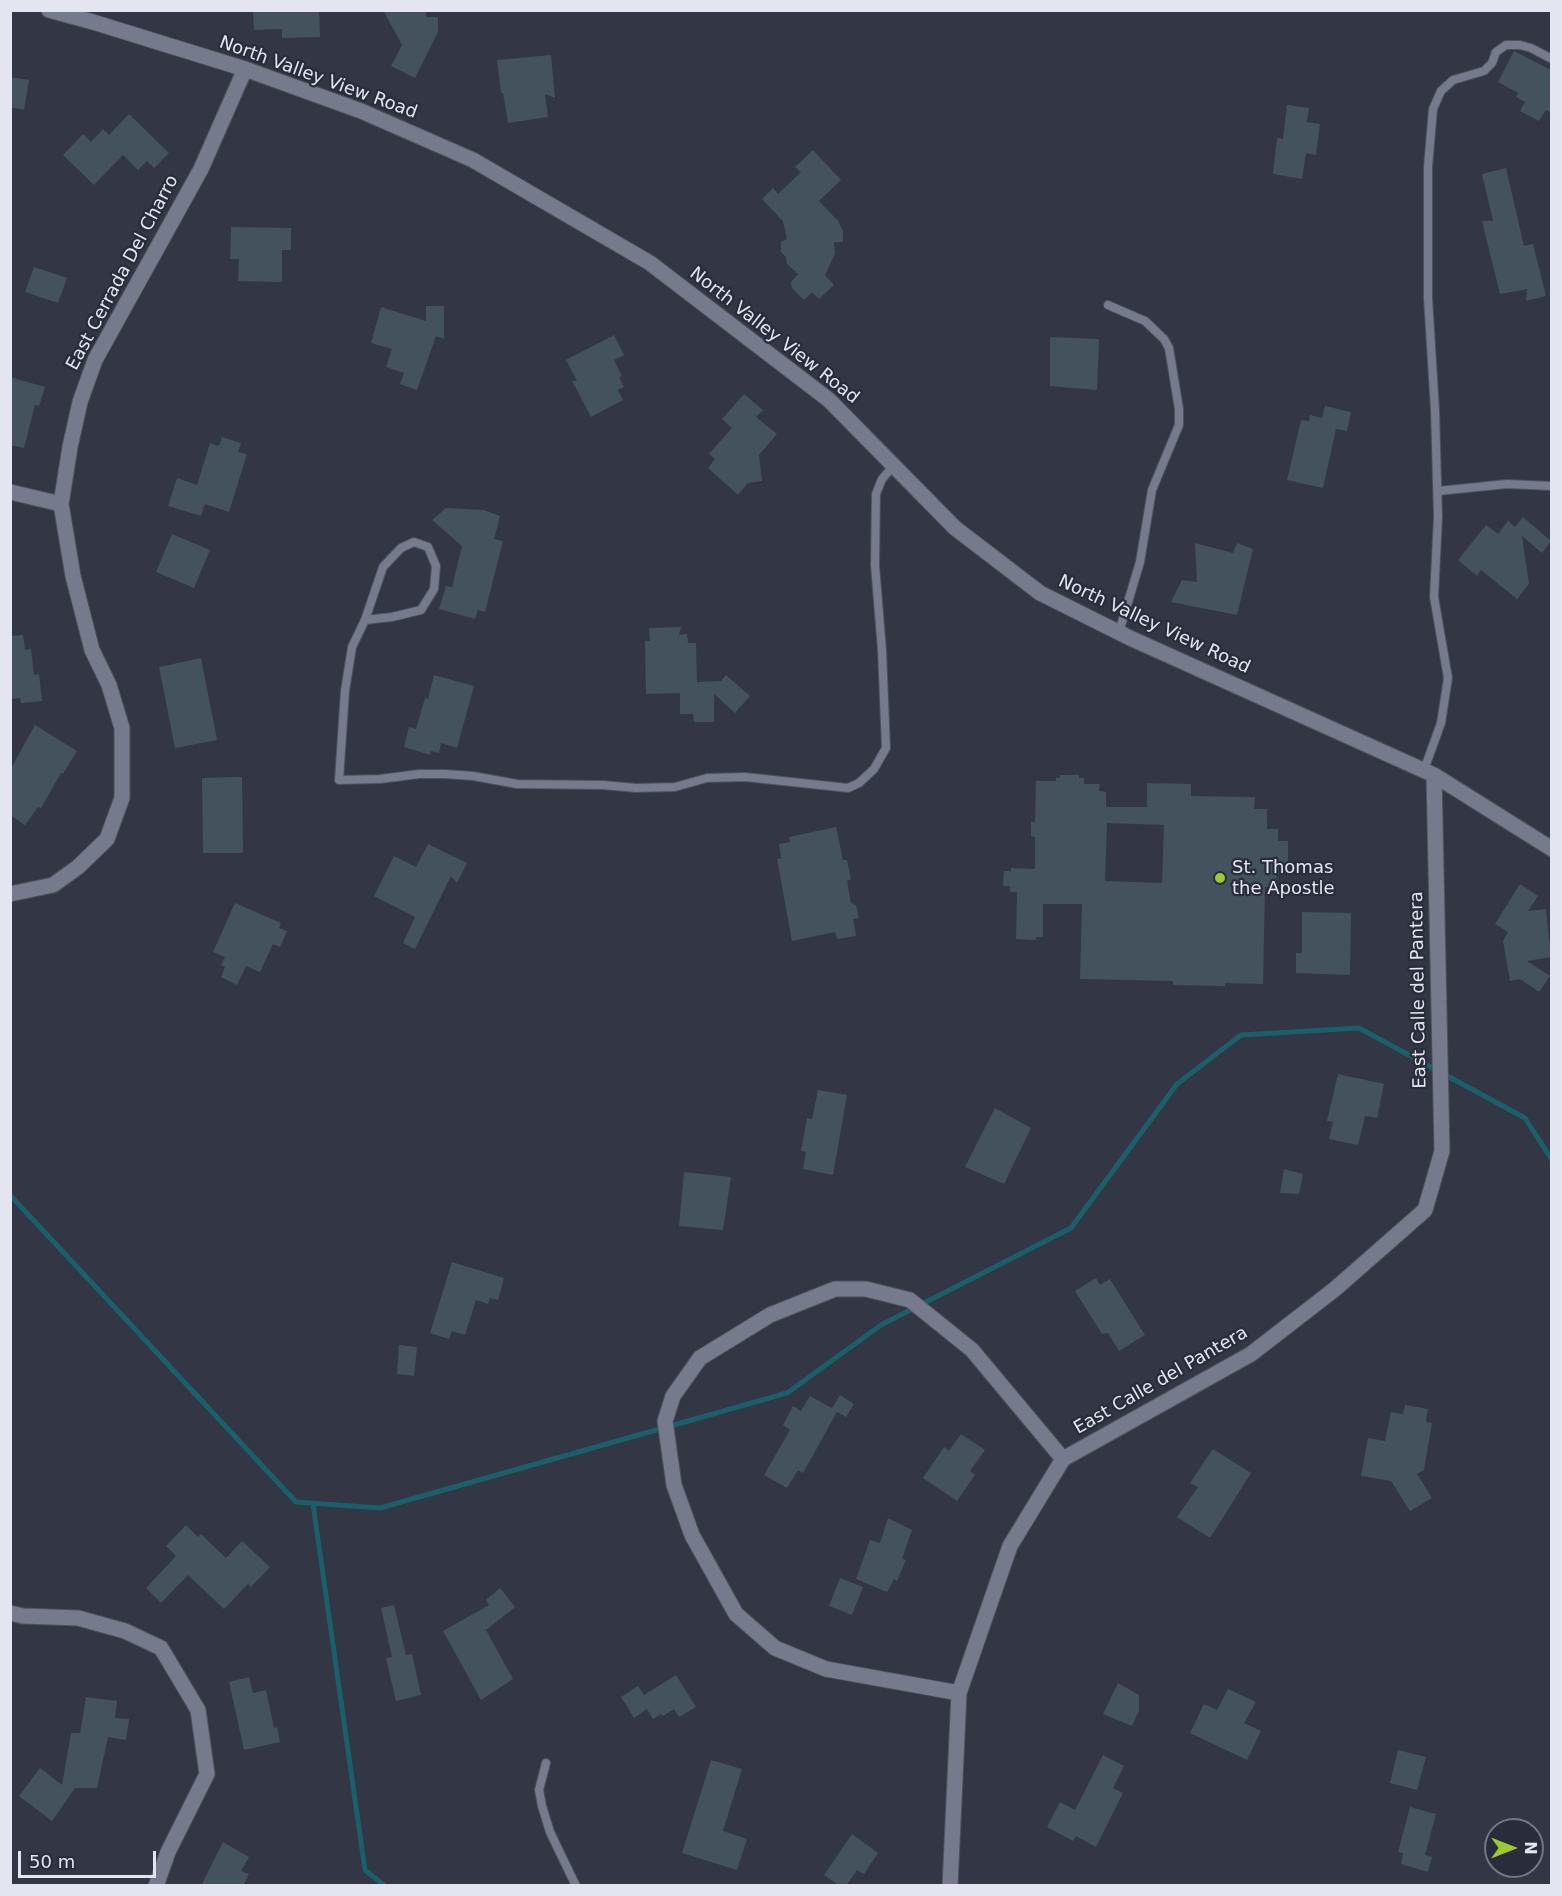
<!DOCTYPE html>
<html>
<head>
<meta charset="utf-8">
<style>
	body { margin:0 }
	#map { position:relative; width:1562px; height:1896px; overflow:hidden; background:#323645; font-family:"DejaVu Sans",sans-serif }
	canvas { display:block }
	.frame { position:absolute; inset:0; border:12px solid #e3e6f0; pointer-events:none }
	.north { position:absolute; left:1484px; top:1818px; width:60px; height:60px; box-sizing:border-box; background:#282c3b; border:2px solid #737683; border-radius:50%; rotate:90deg; font-size:16px; font-weight:700; line-height:24px; text-align:center; color:#e3e6f0 }
	.north::after { content:''; display:block; margin:auto; width:21px; height:27px; background:#9cca31; clip-path:polygon(50% 0,100% 100%,50% 72%,0 100%) }
	.scale { position:absolute; left:18px; top:1851px; width:138px; height:27px; box-sizing:border-box; border:3px solid #e3e6f0; border-top:0; padding-left:8px; font-size:18px; line-height:21px; white-space:nowrap; color:#e3e6f0; -webkit-text-stroke:4px #282c3b; paint-order:stroke }
</style>
</head>
<body>
<div id="map">
<canvas width="1562" height="1896"></canvas>
<div class="frame"></div>
<div class="north">N</div>
<div class="scale">50 m</div>
</div>
<script>
const g = document.querySelector('canvas').getContext('2d');
g.lineJoin = 'round';
const toPath = rows => new Path2D(rows.map(r => 'M' + r).join(''));
function stroke(path, color, width, dash) { g.strokeStyle = color; g.lineWidth = width; g.lineCap = dash ? 'butt' : 'round'; g.setLineDash(dash || []); g.stroke(path); }
function paint(path, color) { g.fillStyle = color; g.fill(path, 'evenodd'); }
function label(font, color, halo, rows, align = 'center') {
  g.font = font + ' "DejaVu Sans",sans-serif'; g.lineWidth = 4.5; g.setLineDash([]); g.textBaseline = 'middle'; g.strokeStyle = halo; g.fillStyle = color; for (const [text, x, y, turn = 0] of rows) {
    g.save(); g.translate(x, y); g.rotate((+turn || 0) * Math.PI / 180); g.textAlign = isNaN(turn) ? turn : align; if (halo) g.strokeText(text, 0, 0); g.fillText(text, 0, 0); g.restore();
  }
}
const stream = toPath([
	[10,1195,296,1502,380,1508,787,1393,881,1325,1071,1228,1177,1084,1241,1035,1359,1028,1525,1118,1552,1160],
	[313,1504,365,1870,385,1886]
]);
const building = toPath([
	[253,10,319,10,320,37,282,38,282,29,254,30],
	[383,10,426,10,426,17,438,17,438,32,415,78,391,66,402,45],
	[1514,51,1551,70,1551,113,1546,110,1539,121,1520,111,1525,102,1516,97,1518,93,1498,82],
	[551,55,555,98,545,94,548,117,508,123,503,93,501,93,497,60],
	[10,77,29,80,24,110,10,107],
	[1287,105,1309,108,1307,122,1320,124,1316,155,1306,153,1302,179,1273,174,1277,138,1283,139],
	[129,114,169,153,154,168,147,161,138,170,123,155,94,185,63,155,83,134,91,142,103,129,109,135],
	[813,150,841,180,819,201,838,221,843,231,843,242,834,242,835,254,825,275,834,285,819,299,812,292,804,300,792,288,791,282,798,274,787,264,786,257,781,252,781,242,787,239,783,221,762,199,773,188,778,194,801,172,795,167],
	[1506,168,1524,246,1533,244,1546,296,1526,301,1527,289,1500,294,1482,221,1493,221,1482,174],
	[231,227,291,228,291,250,282,250,282,282,238,281,239,259,230,259],
	[34,267,67,278,58,303,25,292],
	[426,306,444,306,444,339,436,336,417,390,400,384,404,373,386,367,392,349,371,343,381,307,426,321],
	[614,335,624,355,614,360,622,376,619,377,624,387,618,390,623,400,591,417,572,381,577,381,566,360],
	[1050,337,1099,339,1097,390,1050,386],
	[10,377,45,387,39,406,35,405,24,448,10,445],
	[744,394,763,410,756,417,777,434,759,455,762,481,748,483,738,495,708,468,715,459,709,454,732,428,722,419],
	[1325,406,1351,412,1347,431,1336,429,1323,488,1287,480,1301,420,1309,421,1310,415,1322,418],
	[222,437,241,443,238,452,247,454,229,512,205,504,201,516,168,506,177,478,197,485,210,443,219,446],
	[446,508,484,510,500,516,494,539,503,541,485,612,478,610,475,619,439,609,446,586,452,587,462,546,432,520],
	[1523,517,1551,541,1542,553,1522,536,1529,584,1517,599,1481,570,1477,576,1458,560,1486,525,1498,534,1508,521,1515,527],
	[172,534,210,550,194,588,156,572],
	[1195,543,1233,553,1237,543,1253,549,1237,615,1171,602,1182,580,1197,582],
	[681,627,679,635,687,634,688,643,696,643,697,682,721,681,726,675,750,696,735,713,714,694,714,722,694,722,693,714,680,714,680,693,646,694,645,641,650,641,649,628],
	[23,635,25,650,31,649,34,675,39,674,42,701,21,703,20,698,10,699,10,636],
	[201,658,217,740,175,748,159,667],
	[434,675,474,686,457,748,441,743,439,753,431,751,430,755,404,747,409,727,416,729,425,698,428,699],
	[35,725,77,751,63,774,61,773,41,808,38,807,25,825,10,815,10,770],
	[1060,775,1079,775,1079,778,1084,778,1084,784,1100,784,1099,791,1106,792,1106,807,1147,807,1147,783,1191,784,1191,796,1255,797,1254,809,1267,809,1267,829,1278,829,1278,841,1288,841,1288,874,1277,874,1276,887,1265,887,1263,984,1225,983,1225,986,1173,985,1173,981,1080,979,1082,904,1043,904,1043,937,1036,937,1036,940,1016,939,1017,892,1010,892,1010,886,1003,886,1004,871,1011,871,1011,868,1035,869,1035,837,1031,836,1031,822,1035,822,1036,781,1056,781,1056,778,1060,778],
	[1107,823,1164,825,1162,883,1105,881],
	[242,777,243,853,203,853,202,778],
	[836,827,843,860,847,860,851,879,847,881,851,903,856,905,859,918,853,919,856,936,837,939,835,932,792,941,777,859,781,858,779,844,790,842,789,837],
	[428,844,467,863,457,883,451,876,415,949,403,943,415,917,374,896,394,856,416,867],
	[1520,884,1538,896,1528,911,1546,909,1551,957,1527,961,1550,976,1539,992,1520,979,1510,981,1503,941,1508,932,1495,924],
	[235,903,281,923,279,928,287,931,280,947,273,944,260,972,246,966,237,985,221,977,225,967,221,965,225,957,213,952],
	[1302,912,1351,913,1350,975,1296,973,1296,953,1302,953],
	[1338,1074,1384,1084,1377,1118,1365,1116,1358,1145,1329,1139,1333,1122,1327,1121],
	[818,1090,847,1095,833,1175,803,1169,806,1152,801,1151,807,1118,812,1119],
	[995,1108,1031,1128,1004,1184,965,1167],
	[1284,1169,1303,1174,1299,1194,1280,1193],
	[684,1172,731,1177,723,1230,679,1226],
	[452,1262,504,1278,498,1300,490,1298,488,1304,476,1300,465,1335,452,1331,449,1339,430,1333],
	[1096,1278,1100,1285,1110,1279,1145,1335,1119,1351,1108,1333,1102,1334,1075,1291],
	[399,1345,417,1347,414,1376,397,1374],
	[840,1395,854,1404,846,1417,837,1412,803,1473,798,1470,787,1488,764,1475,790,1430,783,1425,793,1406,801,1411,810,1396,832,1408],
	[1405,1405,1428,1409,1426,1422,1432,1423,1424,1470,1417,1474,1432,1498,1410,1511,1391,1481,1361,1476,1368,1438,1385,1441,1391,1412,1403,1414],
	[961,1434,985,1450,970,1471,975,1475,957,1501,923,1478,944,1447,949,1451],
	[1213,1449,1251,1473,1210,1538,1177,1517,1198,1487,1190,1483],
	[888,1518,912,1530,902,1559,906,1560,897,1581,894,1579,887,1592,856,1579,870,1540,880,1543],
	[186,1525,198,1537,201,1534,226,1558,242,1541,270,1567,251,1587,248,1584,224,1609,188,1575,161,1603,146,1588,176,1556,166,1546],
	[840,1578,863,1587,852,1615,829,1606],
	[500,1588,515,1607,486,1630,513,1679,481,1700,443,1631,489,1605,486,1600],
	[394,1605,406,1655,412,1654,421,1695,396,1701,386,1658,392,1657,381,1608],
	[676,1675,696,1707,679,1717,674,1709,663,1716,661,1714,653,1719,647,1709,634,1718,621,1697,638,1686,644,1695],
	[249,1677,253,1693,266,1690,274,1728,277,1727,280,1742,244,1750,229,1682],
	[1118,1683,1139,1695,1139,1711,1132,1726,1103,1714],
	[1228,1689,1256,1702,1244,1723,1261,1731,1247,1760,1190,1733,1204,1704,1217,1710],
	[86,1697,117,1701,115,1718,129,1719,126,1740,108,1737,97,1788,75,1788,52,1821,19,1796,40,1768,62,1785,71,1733,80,1733],
	[1398,1750,1426,1757,1417,1790,1390,1783],
	[1103,1755,1124,1766,1113,1788,1123,1793,1096,1847,1076,1836,1073,1841,1047,1827,1060,1802,1075,1810],
	[711,1760,742,1769,723,1831,747,1839,737,1870,682,1853],
	[1410,1807,1436,1814,1425,1855,1432,1857,1428,1872,1401,1864,1403,1853,1398,1852],
	[852,1834,878,1853,864,1874,857,1870,846,1886,840,1886,824,1875],
	[223,1842,249,1857,241,1871,249,1874,243,1886,201,1886]
]);
const service = toPath([
	[1108,305,1145,321,1164,339,1169,348,1179,409,1179,425,1152,490,1140,562,1119,632],
	[1438,491,1507,484,1552,486],
	[365,620,392,617,421,610,434,589,436,566,428,547,414,542,401,548,383,567,365,620,352,647,345,691,339,780,380,779,419,774,445,774,473,776,517,784,603,785,636,788,675,787,707,778,745,777,848,788,859,783,874,769,886,748,882,650,875,565,876,494,882,479,894,465],
	[1424,770,1441,723,1448,678,1434,597,1438,517,1435,410,1428,298,1428,167,1433,109,1441,91,1453,80,1484,71,1492,63,1496,52,1506,45,1520,45,1531,48,1552,59],
	[546,1763,539,1790,542,1806,550,1832,576,1886]
]);
const minor = toPath([
	[49,10,93,22,245,69,361,111,473,160,650,263,829,400,955,528,1040,593,1130,638,1434,775,1552,849],
	[10,492,61,504],
	[10,894,53,885,78,867,107,839,122,798,122,728,109,685,92,650,73,576,61,504,70,447,80,402,95,360,201,169,245,69],
	[10,1613,23,1616,78,1618,125,1631,161,1648,198,1710,207,1774,168,1852,156,1886],
	[959,1693,826,1669,775,1648,736,1614,692,1535,674,1485,665,1421,673,1396,700,1358,770,1315,835,1289,866,1289,910,1300,972,1350,1063,1459],
	[950,1886,959,1693,1010,1546,1063,1459,1251,1354,1335,1289,1425,1210,1442,1151,1434,775]
]);
const markers = [
	[1220,878,6,"#9cca31"]
];
const streetNames = [
	["North Valley View Road",318,78,20],
	["East Cerrada Del Charro",123,273,-62],
	["North Valley View Road",774,336,38],
	["North Valley View Road",1154,625,25],
	["East Calle del Pantera",1419,990,-91],
	["East Calle del Pantera",1161,1381,-30]
];
const poiNames = [
	["St. Thomas",1232,868],
	["the Apostle",1232,889]
];
stroke(stream, '#1b5f6b', 5);
paint(building, '#44525e');
stroke(service, '#4e525e', 10);
stroke(minor, '#4e525e', 17);
stroke(service, '#757b8c', 8);
stroke(minor, '#757b8c', 15);
for (const [x, y, r, color] of markers) { const dot = new Path2D(); dot.arc(x, y, r, 0, 2 * Math.PI); g.fillStyle = color; g.fill(dot); stroke(dot, '#282c3b', 2); }
label('18px', '#e3e6f0', '#282c3b', streetNames);
label('18px', '#e3e6f0', '#282c3b', poiNames, 'left');
</script>
</body>
</html>
